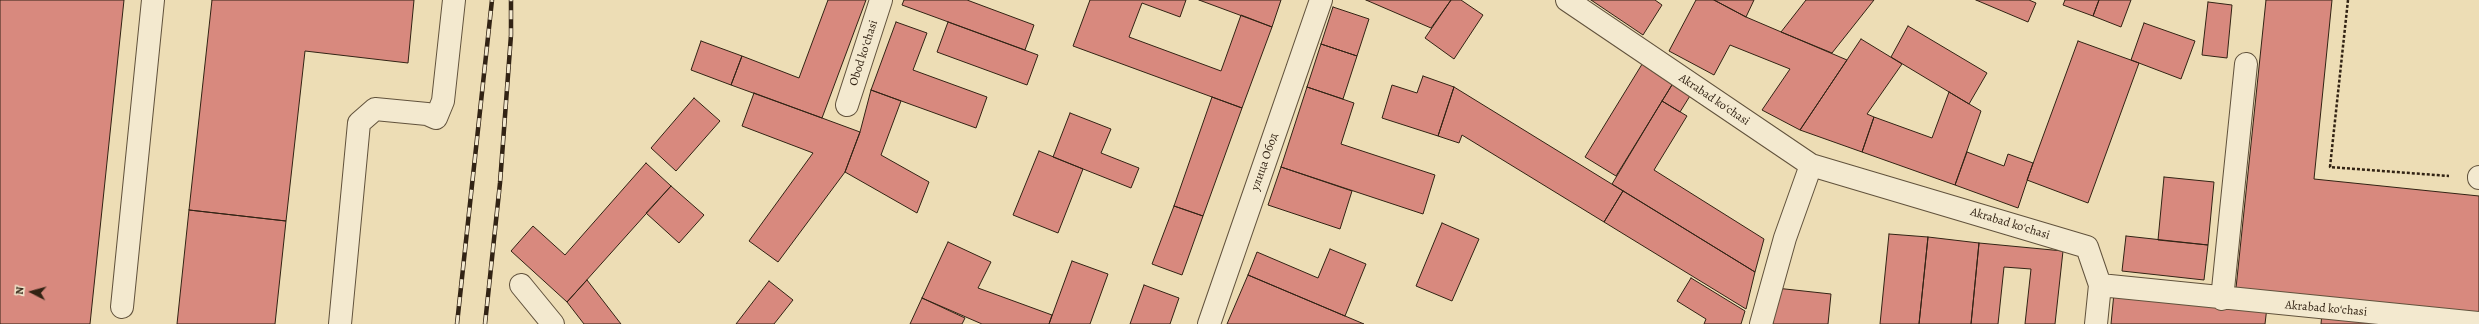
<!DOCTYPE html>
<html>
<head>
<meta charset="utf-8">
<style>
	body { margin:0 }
	#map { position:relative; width:2479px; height:324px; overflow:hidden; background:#edddb5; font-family:Alegreya,serif }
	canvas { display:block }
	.north { position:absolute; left:12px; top:272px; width:40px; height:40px; -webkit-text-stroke:3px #f3e9cf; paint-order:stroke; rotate:276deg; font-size:11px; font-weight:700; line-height:16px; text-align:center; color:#322314 }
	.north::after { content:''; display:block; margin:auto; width:14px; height:18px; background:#322314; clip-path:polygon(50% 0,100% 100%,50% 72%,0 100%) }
</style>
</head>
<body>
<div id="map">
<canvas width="2479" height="324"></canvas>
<div class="north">N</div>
</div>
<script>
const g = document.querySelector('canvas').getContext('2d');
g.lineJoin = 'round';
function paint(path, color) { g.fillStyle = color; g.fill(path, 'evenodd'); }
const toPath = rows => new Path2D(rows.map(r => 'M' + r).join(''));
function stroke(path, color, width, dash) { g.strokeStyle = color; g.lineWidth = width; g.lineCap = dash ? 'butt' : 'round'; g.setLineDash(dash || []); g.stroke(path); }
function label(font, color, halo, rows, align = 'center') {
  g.font = font + ' Alegreya,serif'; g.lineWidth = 4; g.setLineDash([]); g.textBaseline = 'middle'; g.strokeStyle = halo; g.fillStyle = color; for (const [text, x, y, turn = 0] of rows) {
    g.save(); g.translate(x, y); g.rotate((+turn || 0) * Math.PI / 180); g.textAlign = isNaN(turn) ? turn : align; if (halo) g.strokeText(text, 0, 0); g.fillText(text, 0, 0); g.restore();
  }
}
const building = toPath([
	[0,0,124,0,90,324,0,324,0,0],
	[212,0,414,0,408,63,305,51,286,221,189,210,212,0],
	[828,0,866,0,822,118,731,85,742,56,799,78,828,0],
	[904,0,967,0,1034,25,1025,50,902,5,904,0],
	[1090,0,1186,0,1180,17,1142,3,1129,37,1221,71,1241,15,1272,27,1242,108,1073,46,1090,0],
	[1199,0,1281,0,1272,27,1199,0],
	[1366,0,1451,0,1431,28,1366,0],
	[1451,0,1461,0,1483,15,1454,59,1425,38,1451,0],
	[1591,0,1655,0,1662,5,1643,35,1591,0],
	[1696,0,1714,0,1746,17,1847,60,1800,130,1762,110,1790,69,1730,45,1714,75,1669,51,1696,0],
	[1714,0,1754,0,1746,17,1714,0],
	[1806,0,1874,0,1832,53,1781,32,1806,0],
	[1976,0,2029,0,2036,3,2028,22,1976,0],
	[2065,0,2099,0,2093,16,2063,5,2065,0],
	[2099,0,2131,0,2121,27,2093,16,2099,0],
	[2266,0,2332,0,2314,179,2479,196,2479,313,2236,288,2266,0],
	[2208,2,2232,5,2227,58,2202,55,2208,2],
	[1333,7,1369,19,1357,56,1321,44,1333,7],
	[896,22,927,33,913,70,987,97,976,128,871,90,896,22],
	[948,22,1038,55,1027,85,937,52,948,22],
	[2144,23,2195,41,2181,79,2131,60,2144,23],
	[1908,26,1987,73,1969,104,1891,57,1908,26],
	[1861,39,1902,64,1867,114,1874,117,1862,152,1800,130,1861,39],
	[701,41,742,56,731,85,691,70,701,41],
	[2078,41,2139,63,2088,203,2027,180,2078,41],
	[1321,44,1357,56,1343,99,1307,87,1321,44],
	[1644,61,1675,80,1616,176,1585,157,1644,61],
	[1423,76,1454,87,1438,136,1382,118,1392,85,1417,93,1423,76],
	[1675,80,1693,91,1680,112,1662,101,1675,80],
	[1307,87,1354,103,1341,144,1435,175,1423,214,1281,167,1307,87],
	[1454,87,1623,191,1604,222,1462,135,1459,143,1438,136,1454,87],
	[871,90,901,101,881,155,929,182,917,213,845,172,860,132,871,90],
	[1949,92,1981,111,1955,185,1862,152,1874,117,1932,138,1949,92],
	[754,93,860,132,845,172,778,262,749,241,813,153,742,126,754,93],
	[1212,97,1242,108,1203,216,1174,206,1212,97],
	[694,98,720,121,676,171,651,148,694,98],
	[1662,101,1687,116,1654,170,1764,239,1755,272,1612,184,1662,101],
	[1070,113,1111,129,1101,153,1139,168,1131,188,1053,157,1070,113],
	[1039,151,1083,169,1058,233,1013,215,1039,151],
	[1967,152,2004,166,2008,154,2033,163,2018,208,1955,185,1967,152],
	[646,163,671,186,567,302,511,251,533,226,565,255,646,163],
	[1281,167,1352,191,1340,229,1268,205,1281,167],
	[2164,177,2214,182,2208,245,2158,240,2164,177],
	[671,186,704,215,679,243,646,213,671,186],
	[1623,191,1755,272,1746,309,1604,222,1623,191],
	[1174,206,1203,216,1182,275,1152,264,1174,206],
	[189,210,286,221,275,324,177,324,189,210],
	[1442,223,1479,239,1452,301,1416,286,1442,223],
	[1889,234,1928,237,1919,324,1880,324,1889,234],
	[2126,236,2208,245,2204,280,2122,271,2126,236],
	[1928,237,1979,243,1971,324,1919,324,1928,237],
	[948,242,991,262,978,288,1052,315,1049,324,982,324,922,298,948,242],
	[1979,243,2063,251,2055,324,2025,324,2031,269,2004,267,1998,324,1971,324,1979,243],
	[1330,249,1366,264,1345,316,1248,275,1257,252,1318,278,1330,249],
	[1072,261,1108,274,1090,324,1049,324,1072,261],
	[1248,275,1345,316,1364,324,1227,324,1248,275],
	[1691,278,1745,311,1741,324,1704,324,1706,319,1677,301,1691,278],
	[587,280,621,324,584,324,567,302,587,280],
	[769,281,793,300,774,324,736,324,769,281],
	[1144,285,1179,298,1170,324,1130,324,1144,285],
	[1776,288,1831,294,1828,324,1773,324,1776,288],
	[2114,293,2267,307,2265,324,2111,324,2114,293],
	[922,298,965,318,962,324,910,324,922,298],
	[2322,313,2446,324,2321,324,2322,313]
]);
const path = toPath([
	[2348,0,2330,167,2449,176]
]);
const minor = toPath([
	[1567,0,1811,165,2087,247,2100,285,2096,324],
	[847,105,881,0],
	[2479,178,2479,177],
	[521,285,553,324],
	[2100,285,2479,323],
	[2222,299,2246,64],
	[122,307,153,0],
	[340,324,359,123,375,109,427,114,436,118,443,101,454,0],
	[1209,324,1321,0],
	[1761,324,1785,238,1811,165]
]);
const rail = toPath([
	[457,324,492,0],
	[485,324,500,183,511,35,511,0]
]);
const streetNames = [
	["Obod koʻchasi",864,53,-72],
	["Akrabad koʻchasi",1714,100,34],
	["улица Обод",1265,162,-71],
	["Akrabad koʻchasi",2010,224,17],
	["Akrabad koʻchasi",2326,309,5]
];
paint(building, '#d8897e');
stroke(building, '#322314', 1);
stroke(minor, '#61523c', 24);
stroke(path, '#322314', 2.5, [3, 2]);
stroke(minor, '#f3e9cf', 22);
stroke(rail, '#322314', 4.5);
stroke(rail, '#f3e9cf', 3, [9]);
label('12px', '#322314', '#f3e9cf', streetNames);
</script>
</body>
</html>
